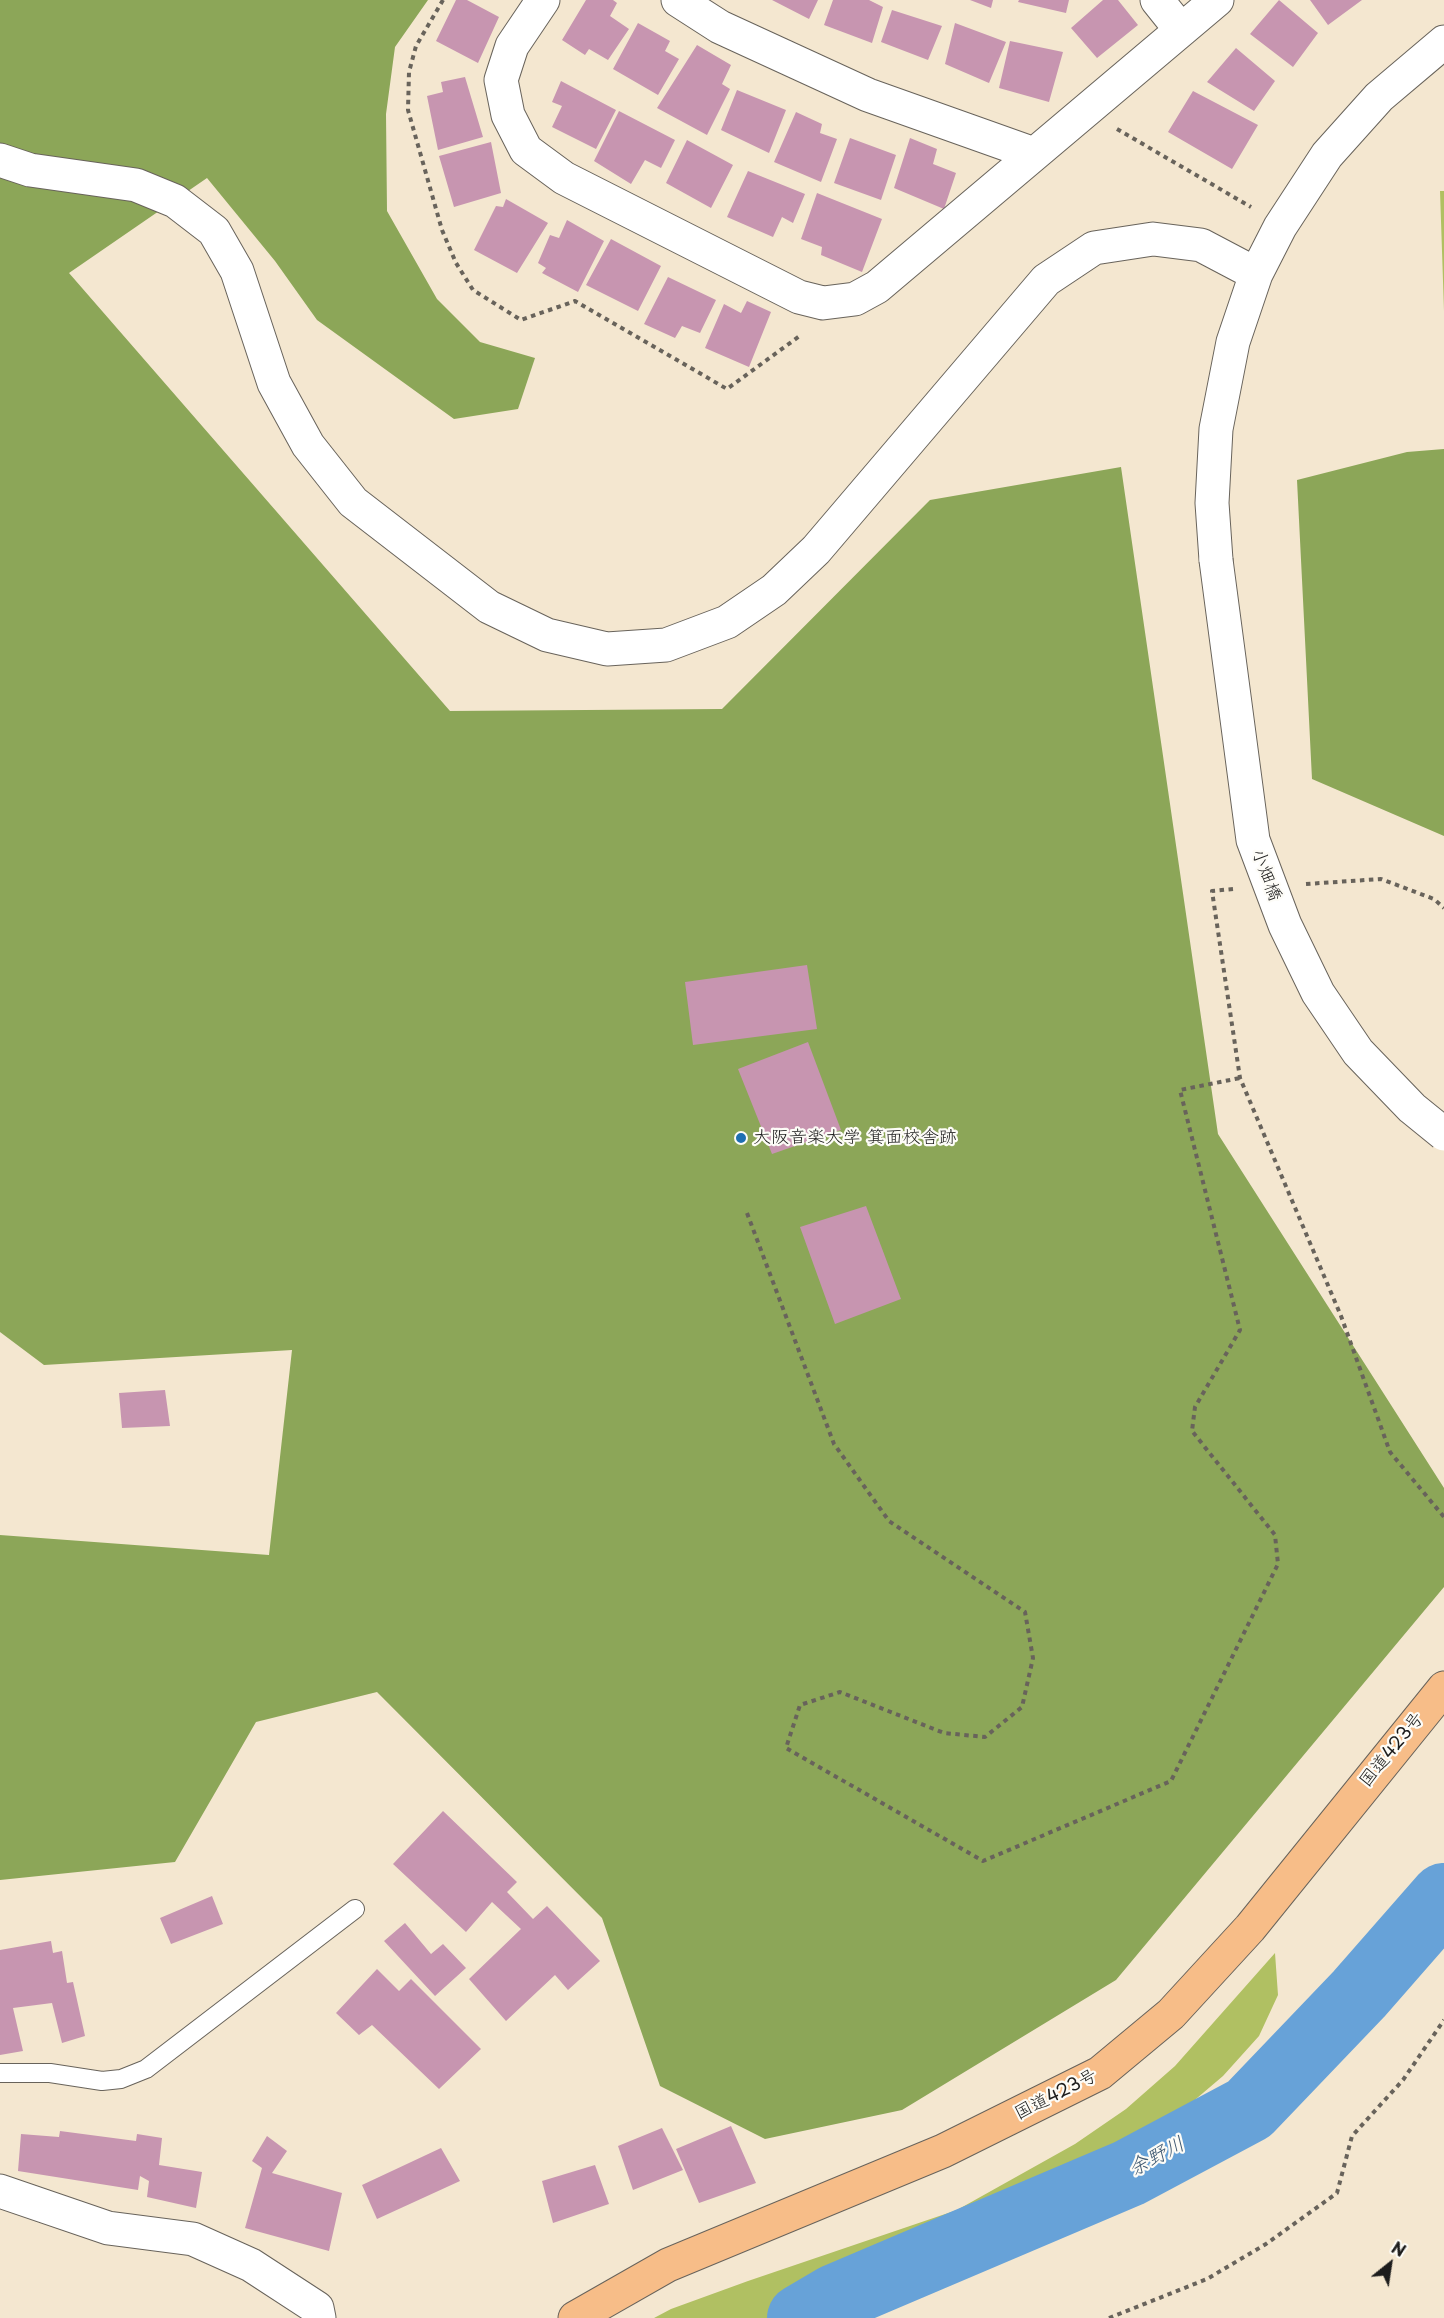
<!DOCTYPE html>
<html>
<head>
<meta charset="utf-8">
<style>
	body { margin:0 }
	#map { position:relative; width:1444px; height:2318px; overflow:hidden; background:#f4e7d0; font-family:"Playpen Sans",sans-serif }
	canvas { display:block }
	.north { position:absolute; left:1360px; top:2234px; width:60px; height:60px; -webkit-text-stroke:4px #fdfcf7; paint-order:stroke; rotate:30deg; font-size:16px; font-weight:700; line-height:24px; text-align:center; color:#1c1c1c }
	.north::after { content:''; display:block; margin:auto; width:21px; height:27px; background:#1c1c1c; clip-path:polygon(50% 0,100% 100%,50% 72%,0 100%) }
</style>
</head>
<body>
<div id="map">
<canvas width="1444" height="2318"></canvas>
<div class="north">N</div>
</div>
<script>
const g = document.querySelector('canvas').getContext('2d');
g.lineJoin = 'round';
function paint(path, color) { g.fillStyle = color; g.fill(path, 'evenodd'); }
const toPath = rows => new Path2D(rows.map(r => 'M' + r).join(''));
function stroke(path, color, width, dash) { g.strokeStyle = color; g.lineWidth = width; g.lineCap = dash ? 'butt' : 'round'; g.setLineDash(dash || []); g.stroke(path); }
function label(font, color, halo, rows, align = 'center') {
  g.font = font + ' "Playpen Sans","Klee One",sans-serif'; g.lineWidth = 4.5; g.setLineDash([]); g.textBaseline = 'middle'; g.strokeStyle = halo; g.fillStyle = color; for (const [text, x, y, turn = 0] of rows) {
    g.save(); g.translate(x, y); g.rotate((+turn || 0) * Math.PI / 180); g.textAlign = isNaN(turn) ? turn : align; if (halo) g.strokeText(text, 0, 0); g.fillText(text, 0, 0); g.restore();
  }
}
const green = toPath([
	[1440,191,1444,191,1444,311],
	[1275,1953,1278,1995,1259,2036,1223,2076,1117,2166,1084,2205,1036,2247,910,2292,842,2306,804,2318,654,2318,671,2309,748,2281,957,2210,1075,2144,1126,2109,1175,2066]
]);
const forest = toPath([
	[0,0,428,0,395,47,386,114,387,211,437,299,480,342,535,358,518,409,454,419,317,320,275,261,207,178,69,273,450,711,722,709,930,500,1121,467,1218,1134,1444,1488,1444,1587,1116,1980,902,2110,765,2139,660,2086,602,1918,377,1692,256,1722,175,1862,0,1880,0,1535,269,1555,292,1350,44,1365,0,1332],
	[1444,449,1444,836,1312,779,1297,480,1407,452]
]);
const river = toPath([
	[801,2318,835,2298,1129,2173,1249,2109,1359,1994,1444,1897]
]);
const building = toPath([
	[456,0,467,0,499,17,478,63,436,41],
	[586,0,613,0,617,3,610,16,629,29,608,60,589,49,585,55,562,40],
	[772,0,818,0,809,19],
	[833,0,869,0,883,7,872,43,824,25],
	[970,0,993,0,991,8],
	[1019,0,1069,0,1066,13,1018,2],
	[1103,0,1118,0,1138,25,1097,58,1071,28],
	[1279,0,1318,33,1293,67,1250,34],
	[1310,0,1362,0,1328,25],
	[892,10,942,26,928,60,881,42],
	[638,23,670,41,665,51,679,59,658,95,613,69],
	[955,23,1006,42,989,83,945,64],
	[1010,41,1063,52,1049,102,999,88],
	[697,45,731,65,722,84,730,89,707,135,657,108],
	[1236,48,1275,81,1254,111,1207,82],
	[465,77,483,137,438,150,427,96,443,92,441,82],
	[561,81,616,110,596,149,552,127,562,106,552,102],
	[737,90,786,110,769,153,721,130],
	[1193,91,1258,125,1232,169,1168,132],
	[619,111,675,140,661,168,645,160,631,184,594,161],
	[796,112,822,124,820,133,837,139,821,182,774,162],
	[850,138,896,155,881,200,834,183],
	[910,138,937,149,933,164,956,173,944,209,894,188],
	[687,140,733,165,711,208,666,183],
	[491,142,501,193,454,207,439,156],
	[748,171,805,194,793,223,782,217,773,237,727,217],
	[817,193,882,219,862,272,821,255,822,247,801,239],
	[506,199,548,223,517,273,474,250,496,206,503,207],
	[567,220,604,241,578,292,542,273,546,268,538,263,550,235,559,238],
	[611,239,661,266,638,311,586,285],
	[668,277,716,300,700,333,682,326,675,338,644,324],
	[747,301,771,312,749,367,705,348,724,304,741,313],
	[807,965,817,1029,693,1045,685,982],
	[808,1042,841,1130,772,1154,738,1069],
	[866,1206,901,1299,835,1324,800,1227],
	[165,1390,170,1426,122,1428,119,1393],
	[443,1811,517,1882,507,1892,533,1919,547,1906,600,1961,568,1990,555,1975,506,2021,469,1979,521,1929,492,1902,466,1932,393,1864],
	[212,1896,223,1924,171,1944,160,1918],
	[405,1923,431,1954,443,1944,466,1968,435,1996,384,1941],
	[51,1941,53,1953,62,1951,67,1983,73,1982,85,2036,62,2043,52,2003,13,2008,23,2051,0,2055,0,1950],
	[377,1969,399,1991,411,1979,481,2049,439,2089,372,2025,359,2035,336,2013],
	[731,2126,756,2183,699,2203,676,2149],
	[662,2128,683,2170,633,2190,618,2146],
	[60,2131,136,2141,137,2134,162,2138,159,2165,202,2172,196,2208,147,2197,149,2181,140,2176,138,2190,18,2171,21,2134,59,2137],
	[267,2136,287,2151,272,2173,342,2193,329,2251,245,2228,262,2168,252,2161],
	[441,2148,460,2181,377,2219,362,2185],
	[595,2165,609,2204,553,2223,542,2181]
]);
const path = toPath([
	[443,0,416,46,409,72,408,110,442,230,456,263,473,290,521,320,575,301,727,389,801,335],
	[1117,129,1251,207],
	[1306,884,1381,879,1434,899,1444,908],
	[1233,889,1212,891,1240,1078,1341,1316,1390,1452,1444,1517],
	[747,1213,834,1444,889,1521,1025,1612,1033,1658,1022,1707,985,1737,944,1733,840,1692,800,1705,786,1748,983,1861,1171,1781,1278,1564,1275,1535,1192,1431,1195,1407,1240,1330,1180,1090,1240,1078],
	[1109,2318,1207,2279,1266,2244,1337,2193,1352,2136,1403,2080,1444,2020]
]);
const service = toPath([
	[0,2073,50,2073,102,2081,121,2079,146,2069,355,1909]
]);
const minor = toPath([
	[543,0,512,46,501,80,508,115,526,150,564,178,799,297,823,303,855,299,877,287,1217,0],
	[678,0,720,27,868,95,1034,154],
	[1157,0,1181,30],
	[0,2191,108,2228,193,2239,251,2265,317,2308,319,2318]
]);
const tertiary = toPath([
	[0,160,30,170,136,185,175,201,214,231,237,271,274,383,308,445,353,502,489,607,547,635,607,649,666,645,727,622,774,590,816,550,1046,280,1094,248,1153,239,1201,245,1256,274],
	[1216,560,1212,503,1216,429,1233,342,1256,274,1280,227,1327,155,1379,97,1444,42]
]);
const trunk = toPath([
	[575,2318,668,2265,943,2151,1100,2073,1171,2014,1250,1928,1444,1688]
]);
const tertiaryBridge = toPath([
	[1216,560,1253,840,1285,925,1318,993,1358,1052,1412,1108,1444,1134]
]);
const markers = [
	[741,1138,6,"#1f6fb2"]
];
const streetNames = [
	["小畑橋",1266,875,69],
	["国道423号",1392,1750,-51],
	["国道423号",1056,2095,-27]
];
const poiNames = [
	["大阪音楽大学 箕面校舎跡",753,1138]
];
const waterNames = [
	["余野川",1157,2157,-28]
];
paint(green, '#b0c062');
paint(forest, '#8ca658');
stroke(river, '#67a2d8', 68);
paint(building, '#c795b0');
stroke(service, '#68635b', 20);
stroke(minor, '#68635b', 35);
stroke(tertiary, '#68635b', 35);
stroke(trunk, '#68635b', 35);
stroke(path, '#68635b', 4, [4.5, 4.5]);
stroke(service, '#fff', 18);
stroke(minor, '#fff', 33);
stroke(tertiary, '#fff', 33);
stroke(trunk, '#f7bd88', 33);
stroke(tertiaryBridge, '#68635b', 35, []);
stroke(tertiaryBridge, '#fff', 33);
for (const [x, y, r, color] of markers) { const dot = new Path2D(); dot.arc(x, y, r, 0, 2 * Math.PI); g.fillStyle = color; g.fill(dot); stroke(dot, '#fdfcf7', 2); }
label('18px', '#1c1c1c', '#fdfcf7', streetNames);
label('18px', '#1c1c1c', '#fdfcf7', poiNames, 'left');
label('italic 20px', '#3e5871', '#fdfcf7', waterNames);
</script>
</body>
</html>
